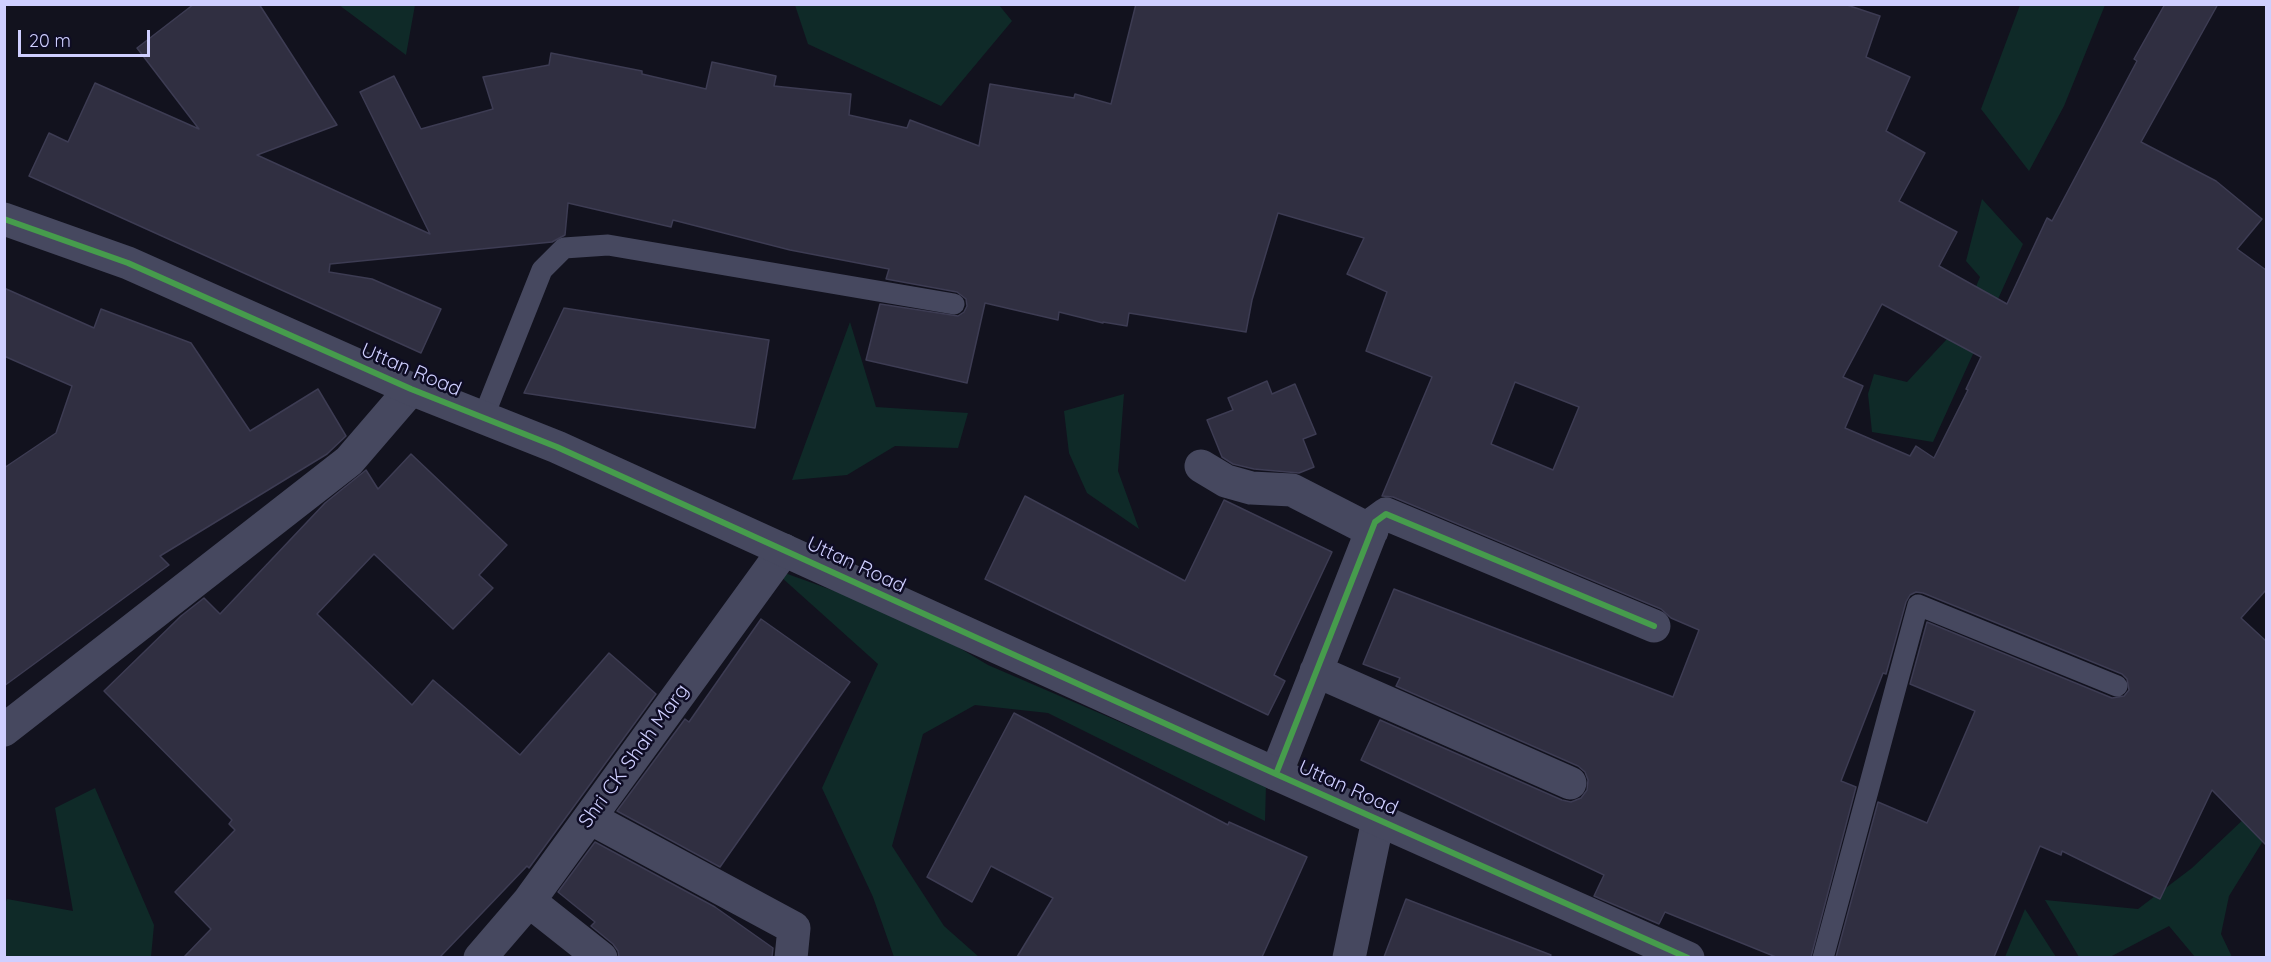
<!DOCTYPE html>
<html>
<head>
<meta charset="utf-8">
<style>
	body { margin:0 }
	#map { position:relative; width:2271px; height:962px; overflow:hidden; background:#12121e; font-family:Quicksand,sans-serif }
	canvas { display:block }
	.frame { position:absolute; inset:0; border:6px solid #cfcfff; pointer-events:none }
	.scale { position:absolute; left:18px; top:30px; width:132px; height:27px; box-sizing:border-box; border:3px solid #cfcfff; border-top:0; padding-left:8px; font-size:18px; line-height:21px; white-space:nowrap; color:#cfcfff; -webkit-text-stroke:4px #0e0c24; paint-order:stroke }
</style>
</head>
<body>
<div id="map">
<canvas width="2271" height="962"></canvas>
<div class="frame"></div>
<div class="scale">20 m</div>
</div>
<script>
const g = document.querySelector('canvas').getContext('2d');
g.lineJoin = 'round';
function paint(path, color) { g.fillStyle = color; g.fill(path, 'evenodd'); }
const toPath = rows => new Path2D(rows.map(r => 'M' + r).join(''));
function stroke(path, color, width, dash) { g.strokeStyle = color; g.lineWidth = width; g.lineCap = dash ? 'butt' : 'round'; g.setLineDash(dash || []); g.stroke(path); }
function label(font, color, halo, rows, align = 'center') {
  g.font = font + ' Quicksand,sans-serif'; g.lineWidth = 5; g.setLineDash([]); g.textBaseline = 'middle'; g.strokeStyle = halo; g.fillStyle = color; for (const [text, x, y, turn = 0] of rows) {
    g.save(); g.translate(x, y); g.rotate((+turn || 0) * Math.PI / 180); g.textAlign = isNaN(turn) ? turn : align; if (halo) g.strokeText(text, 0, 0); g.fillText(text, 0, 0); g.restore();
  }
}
const green = toPath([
	[339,5,415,5,406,55],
	[795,5,999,5,1012,21,941,106,808,44],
	[2020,5,2105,5,2064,106,2029,171,1981,109],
	[1982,199,2023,244,1933,442,1872,432,1868,394,1874,374,1907,382,1960,325,1980,277,1966,261],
	[850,322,876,407,968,413,958,448,895,446,847,475,792,480],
	[1124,394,1118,471,1139,529,1087,493,1069,453,1064,411],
	[771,568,909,618,988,665,1266,785,1265,821,1048,713,975,705,923,734,892,846,944,926,979,957,894,957,873,897,822,788,878,664],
	[95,788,154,925,151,957,5,957,4,907,7,899,73,911,55,808],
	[2266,798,2266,836,2229,896,2221,934,2232,957,2195,957,2169,926,2110,957,2079,957,2045,900,2138,909,2192,868],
	[2025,909,2056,957,2005,957]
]);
const building = toPath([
	[194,4,259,4,337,125,257,155,430,234,360,92,394,76,421,129,493,109,483,77,549,65,551,53,642,71,642,74,706,89,712,62,776,76,774,86,851,94,849,115,907,128,910,120,979,146,990,84,1074,98,1075,94,1111,104,1136,4,1844,4,1880,16,1866,57,1910,77,1886,131,1925,153,1899,201,1957,232,1939,266,2007,304,2047,218,2052,221,2137,61,2134,59,2165,4,2218,4,2141,142,2216,181,2262,219,2237,249,2266,270,2266,590,2241,618,2266,641,2266,845,2212,790,2160,899,2062,851,2061,855,2040,846,1994,957,1836,957,1878,802,1927,823,1975,711,1910,684,1927,622,2112,698,2124,696,2129,690,2127,679,2122,674,1923,593,1916,592,1910,595,1906,602,1886,674,1883,673,1841,781,1856,787,1811,957,1776,957,1665,912,1659,924,1594,896,1604,875,1361,760,1380,720,1562,800,1571,802,1581,798,1587,790,1588,780,1585,772,1578,766,1396,686,1400,678,1363,664,1394,589,1673,697,1699,630,1671,618,1661,609,1393,497,1382,496,1432,377,1366,351,1387,292,1347,274,1364,238,1278,213,1252,300,1246,332,1129,313,1127,326,1103,322,1103,323,1059,312,1058,320,985,303,967,383,866,360,880,304,958,316,964,312,967,306,966,299,957,292,886,279,889,269,790,250,673,220,671,227,568,203,565,235,552,242,330,264,329,272,372,279,441,309,421,353,29,176,49,133,68,142,95,83,199,129,137,48,194,4],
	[1882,304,1981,357,1966,389,1968,390,1934,458,1916,446,1910,456,1845,428,1863,386,1843,377,1882,304],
	[1515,382,1579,407,1553,470,1491,444,1515,382],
	[4,288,94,328,101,309,191,343,250,431,318,389,346,436,327,454,160,556,169,565,4,686,4,468,56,433,72,386,4,356,4,288],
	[564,308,769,340,755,428,524,393,564,308],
	[1267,381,1272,394,1295,384,1316,434,1303,439,1314,467,1299,473,1254,469,1233,464,1222,457,1207,420,1233,410,1228,398,1267,381],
	[411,454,507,545,479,575,493,588,453,629,374,554,317,614,412,705,433,680,520,755,609,653,656,694,529,868,527,866,440,957,184,957,211,929,175,892,235,830,229,824,232,820,104,691,181,616,204,598,220,614,325,503,366,470,378,489,411,454],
	[1025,496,1185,581,1224,500,1332,552,1274,675,1285,681,1268,715,985,579,1025,496],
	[761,619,850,682,720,867,617,811,685,719,689,722,761,619],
	[1014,713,1228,825,1229,822,1307,857,1262,957,1017,957,1053,898,991,866,972,902,927,877,1014,713],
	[595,842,715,907,773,948,772,957,619,957,618,951,613,944,591,926,595,922,558,892,595,842],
	[1406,899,1551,955,1550,957,1384,957,1406,899]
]);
const service = toPath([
	[483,418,542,270,564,248,608,245,954,304],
	[1823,958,1918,605,2117,686]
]);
const minor = toPath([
	[1201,466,1226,481,1251,488,1292,490,1372,531],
	[1316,671,1570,783],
	[4,730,349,461,411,389],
	[1276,774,1375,522,1386,514,1654,626],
	[590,818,794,928,791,958],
	[529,901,601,958],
	[480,958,529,901,784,550],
	[1349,958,1378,820]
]);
const tertiary = toPath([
	[4,219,128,263,411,389,557,447,1276,774,1688,958]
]);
const cycleway = toPath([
	[4,219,128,263,411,389,557,447,1276,774,1688,958],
	[1276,774,1375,522,1386,514,1654,626]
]);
const streetNames = [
	["Uttan Road",411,370,23],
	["Uttan Road",856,565,25],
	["Shri CK Shah Marg",634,756,-54],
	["Uttan Road",1348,788,24]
];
paint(green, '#0f2a28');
paint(building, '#302f41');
stroke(building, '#3d3c53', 1.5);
stroke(service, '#46485f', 21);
stroke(minor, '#46485f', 33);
stroke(tertiary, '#46485f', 33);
stroke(cycleway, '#469c4c', 6);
label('20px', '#cfcfff', '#0e0c24', streetNames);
</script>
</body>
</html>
